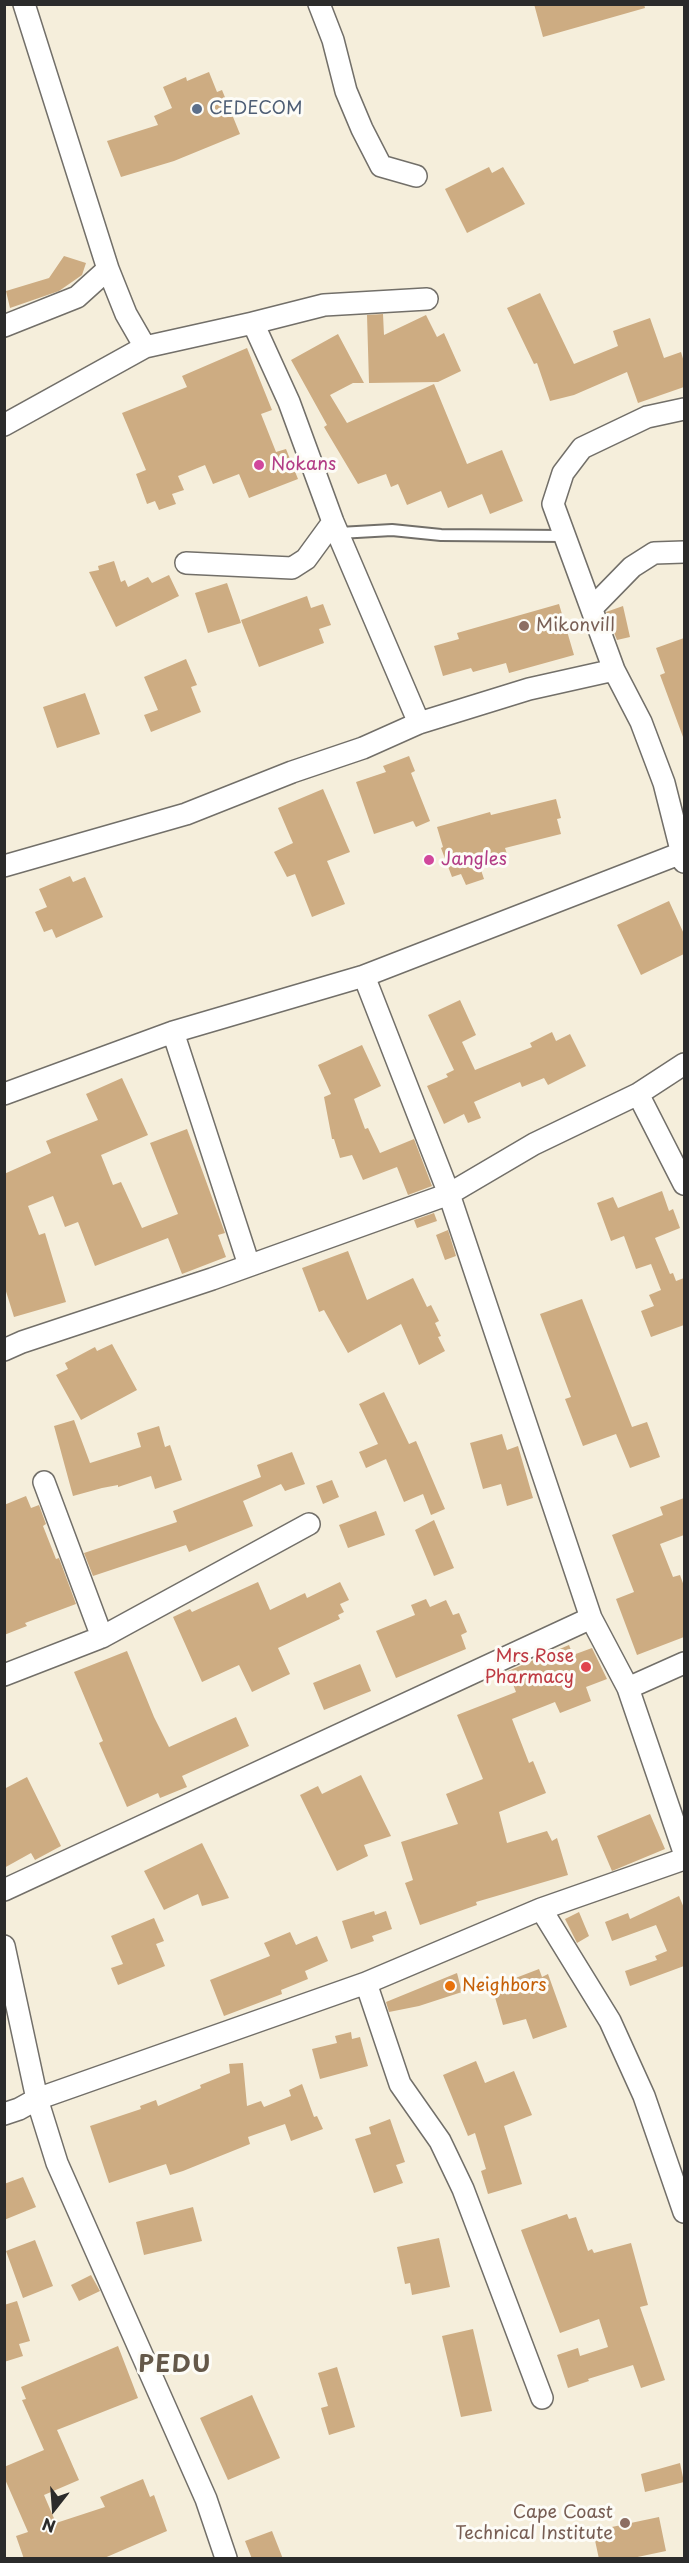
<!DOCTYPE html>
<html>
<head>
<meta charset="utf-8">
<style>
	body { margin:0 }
	#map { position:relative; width:689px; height:2563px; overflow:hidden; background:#f5eedb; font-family:"Playpen Sans",sans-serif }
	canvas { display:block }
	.frame { position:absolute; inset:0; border:6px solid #2b2b2b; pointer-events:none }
	.north { position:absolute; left:24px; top:2479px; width:60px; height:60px; -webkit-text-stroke:4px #fdfcf7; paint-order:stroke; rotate:197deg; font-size:16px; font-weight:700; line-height:24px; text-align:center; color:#2b2b2b }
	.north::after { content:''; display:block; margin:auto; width:21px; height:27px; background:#2b2b2b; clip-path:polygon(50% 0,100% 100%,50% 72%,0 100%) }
</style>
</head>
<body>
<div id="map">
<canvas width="689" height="2563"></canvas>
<div class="frame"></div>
<div class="north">N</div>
</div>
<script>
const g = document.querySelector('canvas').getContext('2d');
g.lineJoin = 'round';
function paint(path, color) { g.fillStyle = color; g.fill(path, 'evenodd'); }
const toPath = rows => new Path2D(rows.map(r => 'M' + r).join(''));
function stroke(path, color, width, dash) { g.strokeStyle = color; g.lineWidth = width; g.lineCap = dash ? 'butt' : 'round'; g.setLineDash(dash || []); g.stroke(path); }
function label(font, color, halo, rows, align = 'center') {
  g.font = font + ' "Playpen Sans",sans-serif'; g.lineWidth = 6; g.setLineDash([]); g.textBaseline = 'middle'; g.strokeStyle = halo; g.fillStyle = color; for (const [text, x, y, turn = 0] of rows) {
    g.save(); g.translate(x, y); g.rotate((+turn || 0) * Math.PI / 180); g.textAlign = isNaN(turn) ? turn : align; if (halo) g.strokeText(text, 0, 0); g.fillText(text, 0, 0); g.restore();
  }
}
const building = toPath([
	[534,4,644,4,645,8,543,37],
	[209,72,217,92,222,90,240,134,174,161,121,177,107,141,158,125,154,116,172,108,163,87,186,77,187,81],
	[489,167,492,173,503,167,525,204,467,233,445,189],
	[64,256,86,263,82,275,59,291,10,308,6,291,49,278],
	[540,293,574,364,618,346,613,331,650,318,664,358,681,352,684,362,684,387,638,403,627,372,574,395,550,401,537,363,534,364,507,308],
	[383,314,384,335,426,315,437,337,444,333,461,371,438,382,369,383,367,315],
	[338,334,364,383,353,383,330,395,347,423,434,384,467,464,502,450,523,501,490,514,482,494,448,508,441,491,407,505,398,484,391,487,386,474,358,484,324,427,327,425,291,360],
	[247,348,272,410,261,414,276,452,286,449,298,479,249,498,239,474,213,484,205,465,178,476,184,490,172,494,176,504,159,510,155,501,147,504,136,474,146,470,122,413,187,387,182,376],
	[114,561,121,582,125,580,128,587,148,577,152,583,169,575,179,596,116,627,89,572,99,570,98,566],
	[227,583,241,623,208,633,195,593],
	[307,596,311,608,323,604,331,625,319,629,324,643,259,667,241,620],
	[559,604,574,655,509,673,506,663,473,672,471,668,443,676,434,646,459,639,457,633],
	[623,606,630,637,617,640,606,612],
	[684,638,684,736,683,737,660,675,665,673,656,648],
	[186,659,197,685,191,687,201,712,151,732,144,715,158,710,144,677],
	[85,693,100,734,57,748,43,707],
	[409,756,415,771,411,773,430,821,416,827,413,821,374,834,356,782,386,772,383,766],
	[323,789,350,852,327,861,345,904,312,917,295,874,287,877,274,852,293,843,278,808],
	[556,799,561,818,557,819,561,834,505,848,508,857,480,867,484,879,466,885,461,874,452,877,441,848,443,847,437,827,490,812,491,815],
	[70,876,73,882,85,877,103,917,56,938,52,929,44,932,35,912,47,907,39,889],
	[669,901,684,934,684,954,641,975,617,925],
	[460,1000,476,1035,462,1042,475,1070,532,1047,530,1043,552,1032,556,1041,570,1034,586,1066,548,1085,544,1078,522,1087,520,1082,474,1102,481,1118,468,1123,464,1114,444,1124,427,1086,448,1077,446,1074,454,1070,428,1015],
	[362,1045,381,1086,354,1099,365,1129,368,1128,380,1153,414,1139,432,1186,408,1195,397,1167,363,1180,352,1155,340,1158,334,1139,332,1139,324,1097,331,1094,318,1065],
	[122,1078,148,1135,101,1155,113,1185,121,1182,142,1228,178,1214,150,1143,187,1129,225,1233,218,1235,226,1257,182,1274,168,1238,95,1266,78,1222,65,1227,53,1196,28,1206,39,1235,45,1233,66,1302,14,1317,4,1285,4,1174,51,1153,46,1141,98,1120,86,1094],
	[662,1191,669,1211,673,1209,680,1228,655,1238,670,1274,673,1273,676,1281,684,1278,684,1325,651,1337,641,1311,654,1306,649,1295,661,1290,651,1264,636,1269,624,1236,611,1241,597,1203,613,1197,618,1208],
	[434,1213,437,1221,417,1228,414,1220],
	[448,1230,456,1256,445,1260,436,1235],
	[348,1251,367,1300,413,1278,427,1307,431,1305,439,1321,435,1323,441,1336,438,1337,445,1351,419,1365,401,1324,348,1353,324,1310,319,1312,302,1268],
	[582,1299,632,1427,647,1422,660,1457,630,1468,616,1434,583,1446,565,1399,571,1397,540,1314],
	[112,1344,137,1390,81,1420,56,1375,68,1369,65,1363,95,1347,97,1351],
	[384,1392,409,1444,416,1441,445,1509,431,1515,423,1494,404,1502,386,1459,366,1468,359,1452,378,1444,359,1404],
	[74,1420,90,1463,141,1447,137,1433,159,1426,165,1447,170,1445,182,1480,155,1489,151,1476,118,1487,118,1485,102,1488,73,1496,54,1426],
	[502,1434,507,1450,518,1446,533,1498,507,1506,501,1484,483,1489,470,1443],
	[292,1452,305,1484,285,1491,281,1484,243,1501,253,1526,189,1552,186,1545,93,1576,84,1553,177,1522,173,1511,261,1477,257,1465],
	[332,1480,339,1497,323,1504,316,1486],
	[26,1496,31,1508,39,1505,46,1524,43,1526,56,1559,59,1558,76,1604,25,1623,27,1626,4,1635,4,1505],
	[684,1498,684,1535,660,1544,673,1577,680,1575,684,1586,684,1637,637,1655,616,1599,634,1592,612,1535,663,1515,660,1507],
	[376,1511,385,1535,348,1548,339,1525],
	[434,1520,454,1568,434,1576,415,1530],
	[258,1582,270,1610,305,1593,307,1598,340,1582,349,1600,340,1604,344,1612,338,1615,340,1619,278,1648,290,1674,252,1692,239,1665,202,1682,173,1617,190,1609,192,1612],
	[426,1599,430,1607,446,1600,453,1615,459,1613,467,1632,461,1635,466,1649,396,1678,376,1631,415,1615,411,1605],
	[569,1645,573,1655,592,1648,607,1679,586,1687,591,1701,560,1713,555,1702,512,1719,529,1763,533,1761,546,1793,499,1812,507,1843,547,1831,552,1841,557,1838,568,1875,476,1902,477,1905,420,1925,405,1883,413,1880,401,1842,458,1824,446,1794,483,1779,457,1715,516,1692,508,1671],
	[127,1651,154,1717,169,1747,236,1717,249,1746,182,1776,187,1787,160,1798,158,1793,127,1807,99,1743,103,1741,74,1672],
	[360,1664,371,1691,324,1710,313,1683],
	[361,1775,391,1836,364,1845,368,1856,337,1871,300,1795,318,1786,322,1794],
	[27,1777,61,1846,35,1860,31,1853,4,1868,4,1789],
	[650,1814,665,1849,612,1871,597,1836],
	[202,1843,229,1898,202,1906,198,1894,164,1910,144,1871],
	[679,1896,684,1908,684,1966,630,1986,625,1971,657,1960,655,1956,667,1951,656,1925,612,1941,605,1922,628,1913,630,1919],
	[374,1911,375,1915,386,1911,392,1929,372,1936,374,1941,351,1949,342,1921],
	[579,1912,589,1936,577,1943,565,1919],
	[154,1918,164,1941,156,1944,165,1966,118,1985,111,1968,123,1964,111,1936],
	[290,1932,296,1945,317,1936,328,1961,305,1971,308,1979,281,1990,282,1994,224,2016,210,1980,270,1956,264,1943],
	[539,1969,542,1977,548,1974,567,2027,533,2039,526,2019,503,2025,492,1987],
	[457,1973,462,1992,419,2006,389,2012,386,2002],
	[351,2032,352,2039,360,2037,368,2066,320,2079,312,2049,337,2043,335,2036],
	[476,2061,485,2083,514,2071,532,2115,504,2126,522,2184,488,2194,481,2171,486,2169,475,2133,468,2136,443,2075],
	[243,2063,247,2106,261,2101,264,2107,291,2096,289,2090,302,2084,314,2117,317,2116,323,2129,291,2141,285,2124,248,2137,250,2144,183,2171,170,2175,166,2164,109,2183,90,2126,141,2109,140,2106,156,2100,158,2106,201,2088,200,2085,230,2073,229,2064],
	[390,2119,405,2162,396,2165,403,2183,374,2193,355,2139,371,2134,369,2127],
	[23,2177,36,2207,4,2220,4,2184],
	[193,2207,202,2241,144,2255,136,2222],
	[567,2214,569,2219,576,2217,588,2251,592,2249,594,2253,631,2243,648,2305,640,2307,665,2380,641,2388,633,2365,588,2379,589,2381,568,2388,557,2355,578,2348,580,2356,608,2347,599,2319,560,2333,521,2230],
	[439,2238,450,2287,412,2295,410,2283,405,2284,397,2247],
	[35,2240,53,2286,23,2298,6,2251],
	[91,2275,100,2291,79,2301,71,2285],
	[17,2301,30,2341,19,2344,23,2356,4,2362,4,2305],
	[473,2329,492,2411,461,2417,442,2336],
	[118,2346,138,2398,57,2430,79,2480,44,2495,56,2523,105,2507,100,2497,143,2479,150,2497,154,2495,167,2531,102,2559,24,2559,16,2536,28,2532,4,2477,4,2467,44,2450,22,2400,26,2399,21,2387],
	[337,2367,355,2427,329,2435,321,2408,328,2406,318,2373],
	[252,2395,280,2458,228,2480,200,2418],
	[680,2463,684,2482,645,2492,641,2474],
	[659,2517,666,2551,628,2559,599,2559,593,2531],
	[272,2531,283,2559,252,2559,245,2541]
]);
const lane = toPath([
	[339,533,392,530,441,535,564,536]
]);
const street = toPath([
	[24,4,108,269,126,314,145,347,253,323,289,402,333,522,419,723],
	[319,4,333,40,346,91,362,129,381,166,416,176],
	[253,323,324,305,427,299],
	[4,326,77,297,108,269],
	[684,409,647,417,582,448,563,473,553,504,614,670,641,722,664,783,684,862],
	[4,425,145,347],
	[186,563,292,568,306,559,333,522],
	[592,608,632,567,654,553,684,552],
	[4,866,186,814,292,772,363,748,419,723,529,689,614,670],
	[364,976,449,1194,591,1618,628,1688,684,1852],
	[173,1032,249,1265],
	[4,1094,173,1032,364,976,684,852],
	[638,1094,684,1184],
	[4,1350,22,1342,212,1279,449,1194,534,1144,638,1094,684,1064],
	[102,1637,309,1524],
	[4,1675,102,1637,44,1482],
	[628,1688,684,1663],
	[4,1890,591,1618],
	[541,1909,610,2021,644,2096,684,2212],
	[4,1946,37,2099,19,2109,4,2114],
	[366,1983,400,2084,440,2141,463,2189,542,2398],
	[226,2558,206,2499,57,2163,37,2099,366,1983,541,1909,684,1859]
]);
const markers = [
	[197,109,6,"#5c6f8a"],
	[259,465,6,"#d1479c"],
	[524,626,6,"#8d6e63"],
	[429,860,6,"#d1479c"],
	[586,1667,6,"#e0444e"],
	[450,1986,6,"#e8710a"],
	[625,2523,6,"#8d6e63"]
];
const serviceNames = [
	["CEDECOM",209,109]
];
const hotelNames = [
	["Nokans",271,465],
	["Jangles",441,860]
];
const educationNames = [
	["Mikonvill",536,626],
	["Cape Coast",613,2513,"right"],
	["Technical Institute",613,2534,"right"]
];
const healthNames = [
	["Mrs Rose",574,1657],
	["Pharmacy",574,1678]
];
const foodNames = [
	["Neighbors",462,1986]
];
const districtNames = [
	["PEDU",175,2365]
];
paint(building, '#cdac82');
stroke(lane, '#726f69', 14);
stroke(street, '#726f69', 24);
stroke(lane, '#fff', 10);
stroke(street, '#fff', 21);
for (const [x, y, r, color] of markers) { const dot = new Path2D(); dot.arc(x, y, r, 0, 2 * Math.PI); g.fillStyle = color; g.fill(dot); stroke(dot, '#fdfcf7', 2); }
label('18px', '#4e5e75', '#fdfcf7', serviceNames, 'left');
label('18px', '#b23c85', '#fdfcf7', hotelNames, 'left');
label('18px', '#785e54', '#fdfcf7', educationNames, 'left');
label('18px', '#be3a42', '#fdfcf7', healthNames, 'right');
label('18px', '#c56008', '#fdfcf7', foodNames, 'left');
g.letterSpacing = '1.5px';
label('bold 24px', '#645849', '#fdfcf7', districtNames);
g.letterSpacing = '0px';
</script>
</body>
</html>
